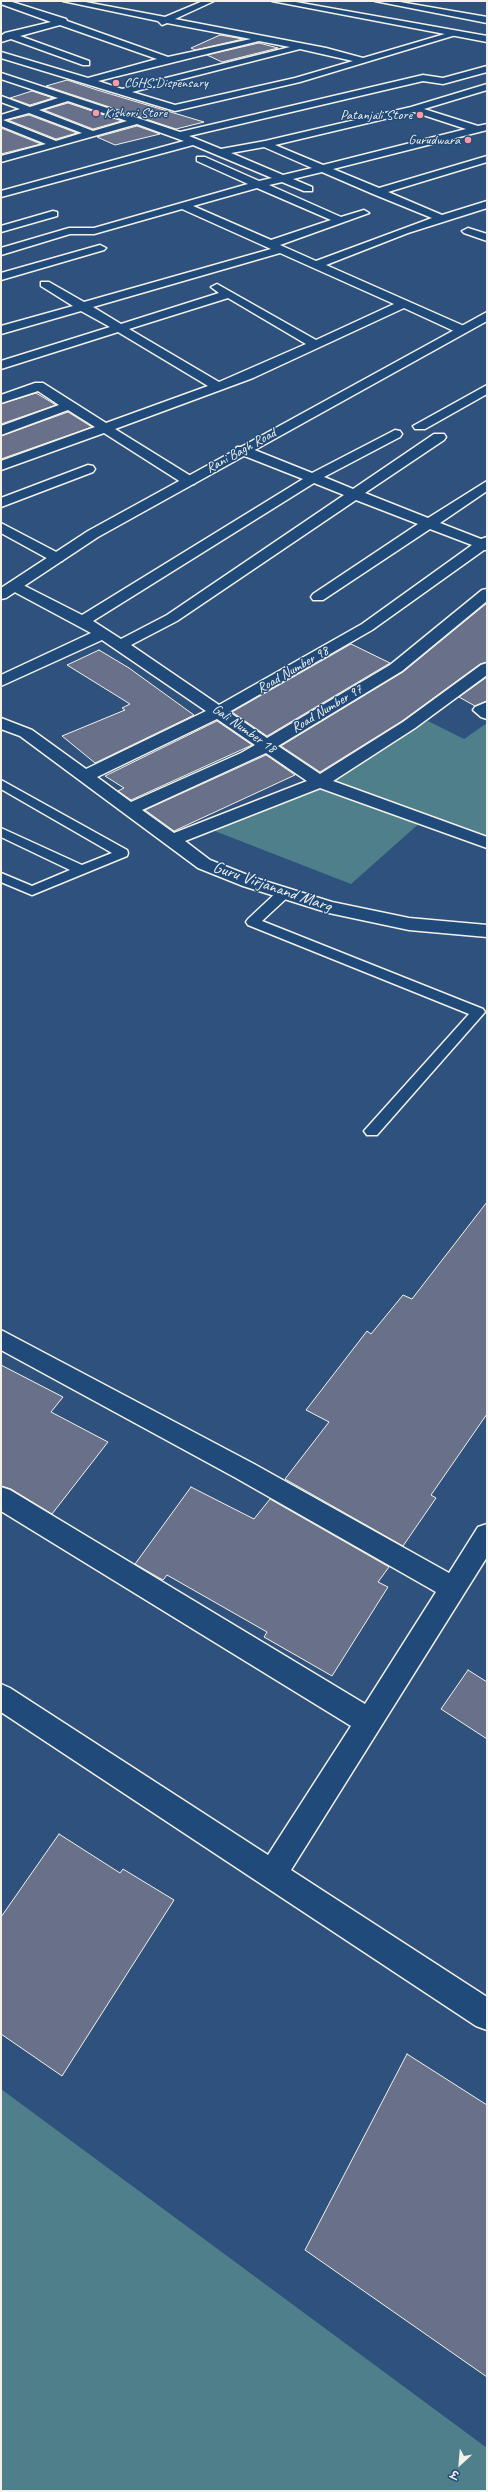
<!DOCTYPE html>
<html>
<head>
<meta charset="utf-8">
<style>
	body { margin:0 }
	#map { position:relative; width:488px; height:2492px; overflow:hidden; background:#2e527d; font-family:Caveat,"Playpen Sans Deva",sans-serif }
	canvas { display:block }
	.frame { position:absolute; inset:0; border:2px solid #f4f1e8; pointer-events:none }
	.north { position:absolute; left:440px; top:2444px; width:40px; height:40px; -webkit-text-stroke:3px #1f4a7a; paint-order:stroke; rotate:206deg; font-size:11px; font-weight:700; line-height:16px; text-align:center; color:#f4f1e8 }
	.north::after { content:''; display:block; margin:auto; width:14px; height:18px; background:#f4f1e8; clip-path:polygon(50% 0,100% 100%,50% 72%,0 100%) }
</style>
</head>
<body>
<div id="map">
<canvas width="488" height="2492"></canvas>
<div class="frame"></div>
<div class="north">उ</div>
</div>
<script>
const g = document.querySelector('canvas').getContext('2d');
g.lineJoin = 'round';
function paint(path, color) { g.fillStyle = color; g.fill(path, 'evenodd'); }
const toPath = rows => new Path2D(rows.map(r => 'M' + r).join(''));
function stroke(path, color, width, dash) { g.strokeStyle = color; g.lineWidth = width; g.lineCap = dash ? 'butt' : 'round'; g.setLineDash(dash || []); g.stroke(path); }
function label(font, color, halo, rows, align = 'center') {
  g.font = font + ' Caveat,sans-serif'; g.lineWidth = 3; g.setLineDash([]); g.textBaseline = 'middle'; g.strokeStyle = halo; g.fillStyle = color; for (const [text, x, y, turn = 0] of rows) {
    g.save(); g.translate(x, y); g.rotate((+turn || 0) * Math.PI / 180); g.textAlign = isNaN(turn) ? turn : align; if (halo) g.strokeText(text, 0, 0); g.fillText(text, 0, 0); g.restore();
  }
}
const green = toPath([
	[428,721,464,739,487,723,487,841,422,821,351,884,207,828,327,780],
	[1,2089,487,2448,487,2491,1,2491]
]);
const building = toPath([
	[220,35,243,39,195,50,191,48,220,35],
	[259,43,278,48,222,62,207,55,259,43],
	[67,80,97,90,204,122,176,129,46,86,67,80],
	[32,91,53,98,30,105,10,98,32,91],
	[68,103,122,121,93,129,44,110,68,103],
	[29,115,77,133,56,139,8,120,29,115],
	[137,126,160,134,115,145,97,137,137,126],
	[1,128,41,144,1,154,1,128],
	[36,393,56,405,1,424,1,404,36,393],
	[68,412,92,427,1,459,1,436,68,412],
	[487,603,487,662,480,664,402,721,320,772,281,746,403,672,487,603],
	[351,644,390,663,267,736,232,712,351,644],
	[99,650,129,668,194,715,95,763,62,736,125,710,122,708,130,704,67,665,99,650],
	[487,677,487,701,475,706,459,697,487,677],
	[217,721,252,745,131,800,118,791,124,788,105,776,217,721],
	[266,755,295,775,174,831,145,810,266,755],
	[487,1202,487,1414,431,1495,436,1498,403,1546,285,1479,329,1422,306,1410,367,1331,371,1334,403,1295,412,1299,487,1202],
	[1,1365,63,1397,51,1412,108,1442,52,1514,11,1489,1,1486,1,1365],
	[191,1487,254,1519,270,1499,389,1567,378,1582,388,1587,332,1676,264,1637,267,1632,167,1575,163,1580,135,1564,191,1487],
	[468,1670,487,1682,487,1739,441,1709,468,1670],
	[59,1834,120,1873,123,1869,174,1900,62,2076,1,2034,1,1917,59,1834],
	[407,2054,487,2105,487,2377,305,2250,407,2054]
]);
const lane = toPath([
	[1,780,127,850,128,853,127,856,32,895,1,882,1,873,32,886,70,870,1,837,1,828,82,865,112,853,1,789,1,780],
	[284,889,291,893,289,896,262,921,483,1009,485,1012,377,1135,367,1135,364,1131,469,1014,248,925,246,922,248,919,279,890,284,889]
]);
const street = toPath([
	[1,1,9,1,66,19,67,21,168,57,251,39,167,23,162,25,158,21,63,1,80,1,165,17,203,1,214,1,175,19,326,48,363,58,455,31,459,34,300,82,175,111,1,58,1,52,88,78,157,59,60,25,20,36,89,61,89,65,83,65,11,39,1,42,1,36,5,33,51,22,1,4,1,1],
	[259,41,290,47,122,89,98,81,259,41],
	[300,49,353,61,295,78,175,105,132,92,300,49],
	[375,1,394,1,487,17,487,23,375,1],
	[487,66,487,72,443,84,423,81,189,136,221,149,265,141,411,107,487,84,487,90,424,109,478,126,487,124,487,130,333,169,379,188,487,156,487,162,388,192,442,215,487,201,487,208,408,233,326,265,464,326,466,329,464,332,456,332,404,308,253,378,115,429,194,478,196,481,194,484,184,484,104,433,1,470,1,461,95,427,68,410,1,435,1,426,59,405,38,391,1,403,1,395,35,383,43,383,106,423,208,386,118,332,1,369,1,361,110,327,81,311,1,334,1,326,73,306,41,286,41,282,49,282,84,302,271,249,182,209,94,234,70,234,1,255,1,248,69,228,94,228,248,184,197,161,197,157,205,157,259,181,272,178,193,145,1,197,1,191,184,141,137,124,1,162,1,156,46,144,1,126,1,115,20,109,1,102,1,96,30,107,58,98,1,79,1,73,180,132,423,75,443,78,487,66],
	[68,101,127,121,93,131,39,110,68,101],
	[414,112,466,129,323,165,275,145,414,112],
	[29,113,82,133,56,141,3,120,29,113],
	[264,147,312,168,283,175,231,153,264,147],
	[322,172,373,194,432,218,316,261,280,245,369,213,364,210,341,217,269,185,282,182,304,191,312,191,312,187,293,179,322,172],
	[257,188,331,220,271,240,193,206,257,188],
	[280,253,394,304,316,340,217,284,211,287,219,293,121,324,93,307,280,253],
	[228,298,306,344,219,382,129,329,228,298],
	[53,211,57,212,57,216,1,232,1,226,53,211],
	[468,228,487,234,487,241,464,233,462,231,468,228],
	[100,245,106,248,104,250,1,280,1,273,100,245],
	[487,385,487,394,425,429,415,429,413,426,487,385],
	[395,430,400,431,402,434,400,437,324,477,353,489,434,434,444,434,446,437,444,440,365,493,428,518,487,481,487,491,440,523,481,539,487,537,487,550,484,550,372,630,229,712,267,738,390,665,482,590,487,589,487,601,402,671,278,746,320,774,403,722,481,665,487,663,487,675,415,728,333,781,487,837,487,848,320,788,185,841,210,860,255,878,332,902,409,918,487,925,487,937,409,930,329,913,243,886,198,868,20,736,1,729,1,718,32,730,86,769,206,711,102,640,1,686,1,675,91,633,9,589,7,586,9,583,19,583,82,615,303,479,237,453,235,450,237,447,247,447,312,473,395,430],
	[314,483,344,495,167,615,121,639,93,621,314,483],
	[356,500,418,524,313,594,311,597,313,600,323,600,430,529,472,545,362,624,219,705,131,645,177,621,356,500],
	[217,719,255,745,241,753,131,802,97,777,217,719],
	[266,753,307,781,174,833,142,810,266,753],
	[88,465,93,466,95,469,93,472,1,507,1,498,88,465],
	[1,523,62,555,64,558,62,561,52,561,1,533,1,523],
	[487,702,487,719,481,717,473,710,475,707,487,702],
	[1,1330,254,1464,449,1573,478,1527,487,1524,487,1557,291,1870,487,1997,487,2030,476,2026,1,1712,1,1684,10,1688,268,1855,351,1726,1,1511,1,1487,10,1490,365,1704,436,1592,236,1478,1,1350,1,1330]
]);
const secondary = toPath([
	[272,1,290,1,487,36,487,42,272,1],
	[487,312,487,321,98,537,6,598,1,599,1,588,88,531,487,312]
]);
const markers = [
	[116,83,4,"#ff9aa2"],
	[96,113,4,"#ff9aa2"],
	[420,115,4,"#ff9aa2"],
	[468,140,4,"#ff9aa2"]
];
const farPoinames = [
	["CGHS Dispensary",124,83],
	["Kishori Store",104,113],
	["Patanjali Store",412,115,"right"],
	["Gurudwara",460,140,"right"]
];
const farStreetnames = [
	["Rani Bagh Road",241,451,-29],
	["Road Number 98",293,670,-30],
	["Road Number 97",327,709,-31],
	["Gali Number 18",244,729,35]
];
const streetNames = [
	["Guru Virjanand Marg",272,887,19]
];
paint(green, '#4e7f8a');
paint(building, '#687189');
stroke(building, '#f4f1e8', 1);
stroke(lane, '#f4f1e8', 3);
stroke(street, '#f4f1e8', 3);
stroke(secondary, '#f4f1e8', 3);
paint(lane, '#1f4a7a');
paint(street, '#1f4a7a');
paint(secondary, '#1f4a7a');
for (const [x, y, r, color] of markers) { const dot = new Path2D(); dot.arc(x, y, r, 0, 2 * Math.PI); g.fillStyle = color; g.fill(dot); stroke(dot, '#1f4a7a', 1.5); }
label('14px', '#f4f1e8', '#1f4a7a', farPoinames, 'left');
label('14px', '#f4f1e8', '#1f4a7a', farStreetnames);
label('17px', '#f4f1e8', '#1f4a7a', streetNames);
</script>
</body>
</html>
